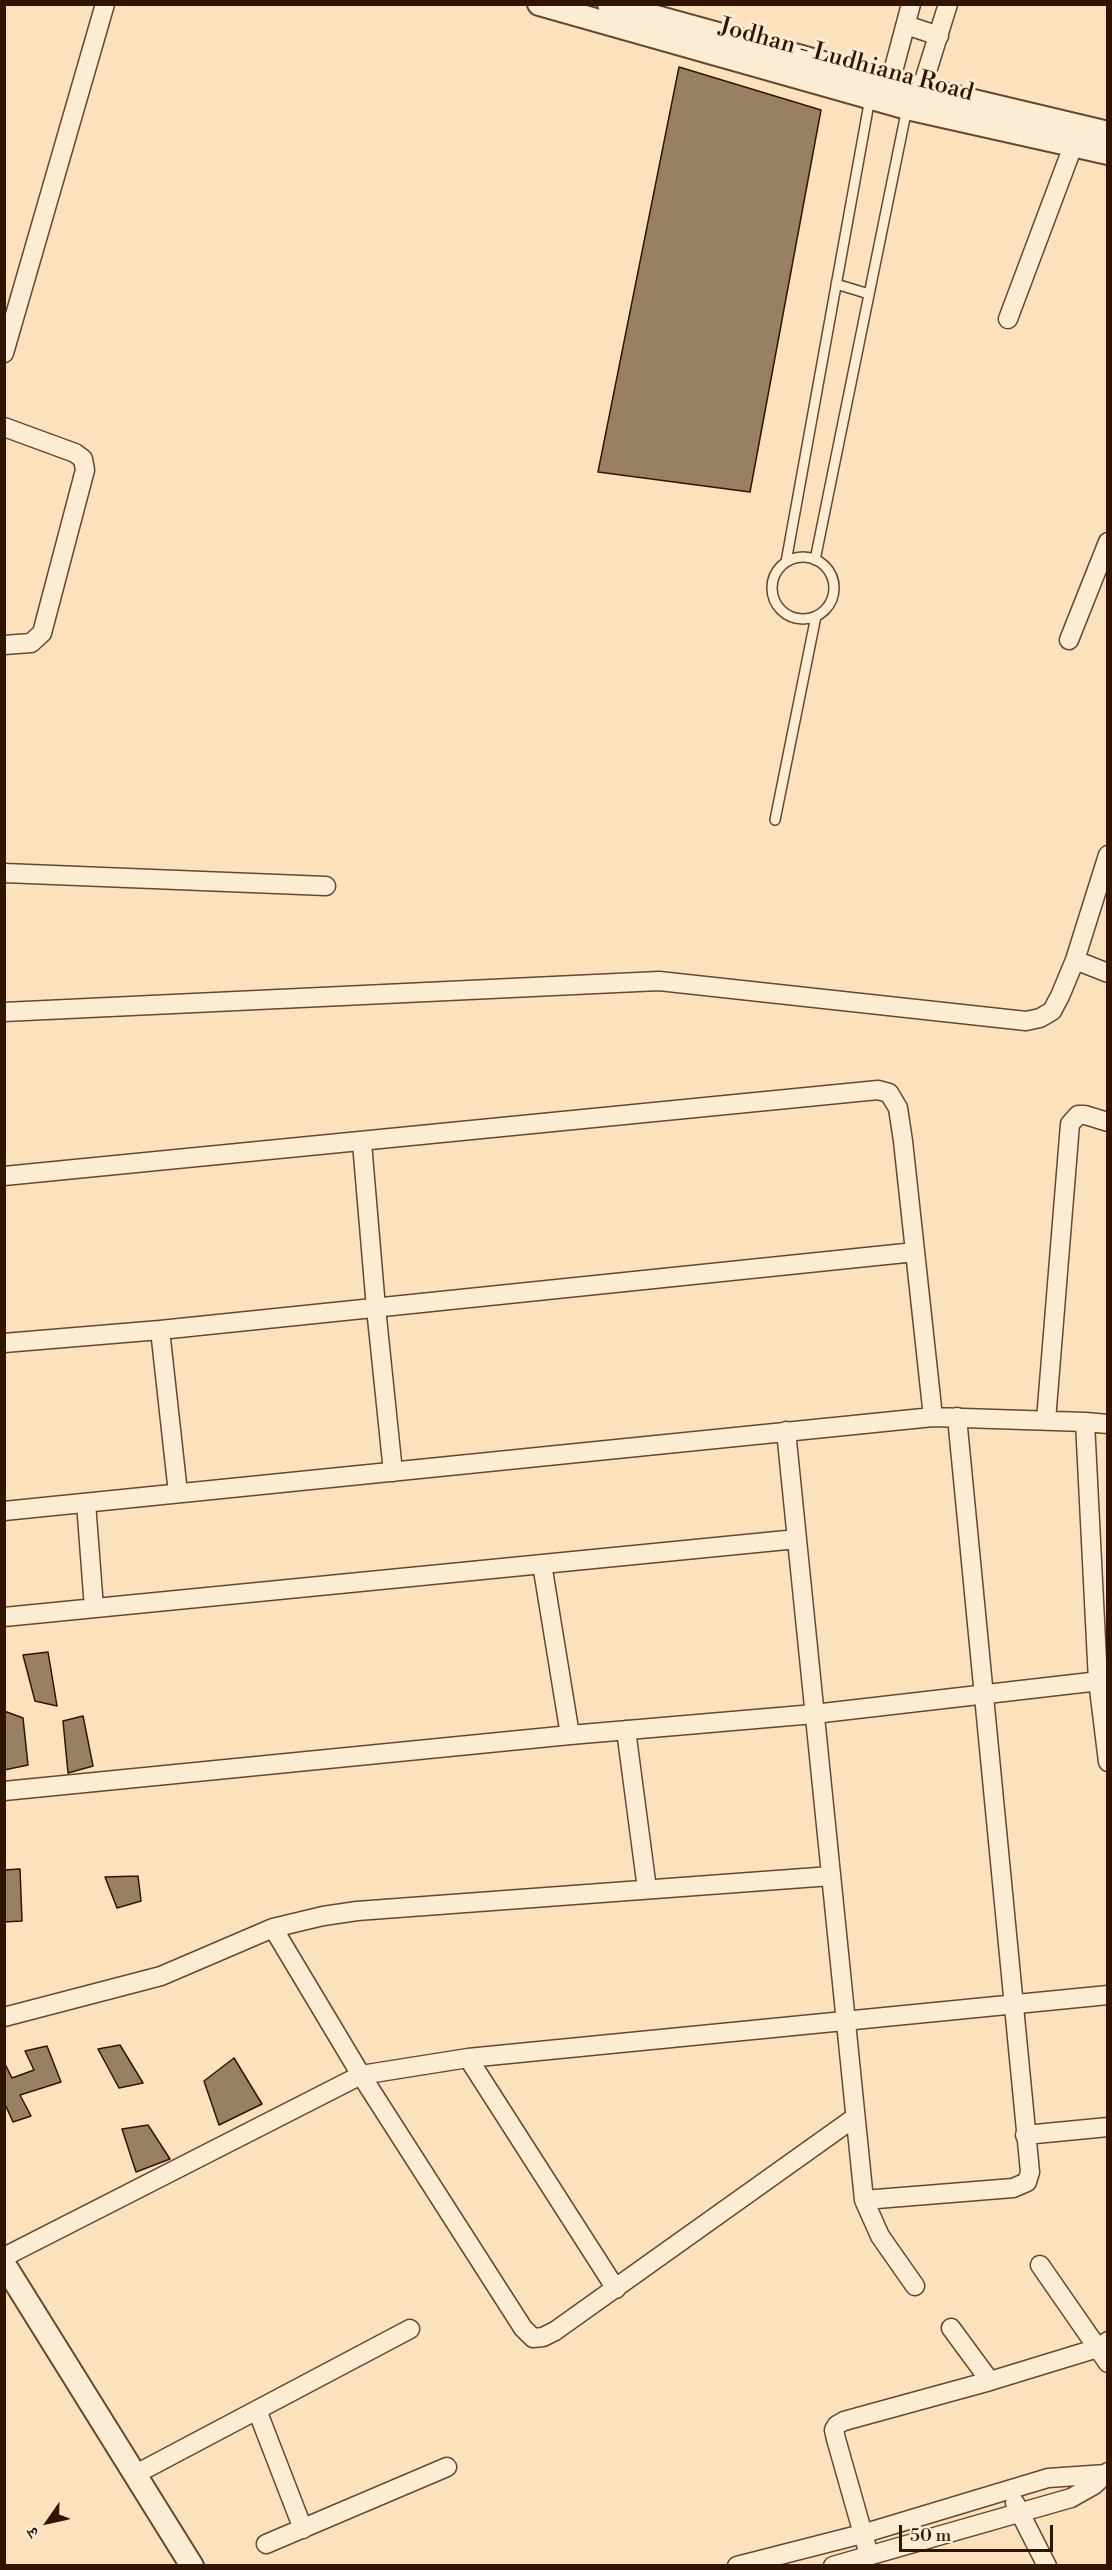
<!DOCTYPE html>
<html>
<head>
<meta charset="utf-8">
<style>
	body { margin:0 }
	#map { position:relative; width:1112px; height:2570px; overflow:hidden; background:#fbe2bd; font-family:"Libre Bodoni","Noto Serif Devanagari",serif }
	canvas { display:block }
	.frame { position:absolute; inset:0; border:6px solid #311502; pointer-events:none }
	.north { position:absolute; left:18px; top:2492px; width:60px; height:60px; -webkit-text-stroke:4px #fcecd4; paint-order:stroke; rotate:236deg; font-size:16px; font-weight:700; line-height:24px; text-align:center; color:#311502 }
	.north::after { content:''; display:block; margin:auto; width:21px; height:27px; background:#311502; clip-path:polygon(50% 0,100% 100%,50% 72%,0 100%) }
	.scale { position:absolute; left:899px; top:2525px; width:154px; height:27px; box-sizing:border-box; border:3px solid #311502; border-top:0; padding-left:8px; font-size:18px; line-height:21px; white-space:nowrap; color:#311502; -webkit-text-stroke:4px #fcecd4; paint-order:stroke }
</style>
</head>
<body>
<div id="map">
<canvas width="1112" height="2570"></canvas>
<div class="frame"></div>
<div class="north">उ</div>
<div class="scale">50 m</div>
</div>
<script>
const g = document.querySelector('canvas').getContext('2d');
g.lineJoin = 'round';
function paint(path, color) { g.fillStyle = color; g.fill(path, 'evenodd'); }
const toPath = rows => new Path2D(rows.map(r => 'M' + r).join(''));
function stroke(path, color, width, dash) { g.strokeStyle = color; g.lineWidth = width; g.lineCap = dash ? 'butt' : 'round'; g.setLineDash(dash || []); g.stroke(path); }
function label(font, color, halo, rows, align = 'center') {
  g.font = font + ' "Libre Bodoni",serif'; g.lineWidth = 6; g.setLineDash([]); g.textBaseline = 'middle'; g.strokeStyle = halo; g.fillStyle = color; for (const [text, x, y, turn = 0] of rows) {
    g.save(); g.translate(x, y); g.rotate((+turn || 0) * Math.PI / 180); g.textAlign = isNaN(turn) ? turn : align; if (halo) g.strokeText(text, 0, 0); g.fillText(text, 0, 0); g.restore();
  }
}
const building = toPath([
	[679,67,821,110,750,492,598,472,679,67],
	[48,1652,57,1706,35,1701,23,1655,48,1652],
	[4,1711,23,1718,28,1765,4,1770,4,1711],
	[83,1716,93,1766,68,1773,63,1721,83,1716],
	[20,1869,22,1921,4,1922,4,1870,20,1869],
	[138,1876,141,1901,117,1908,105,1877,138,1876],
	[120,2045,143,2083,119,2088,98,2049,120,2045],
	[47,2046,61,2082,20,2095,31,2116,13,2122,4,2102,4,2062,12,2078,34,2070,25,2051,47,2046],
	[234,2058,262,2104,219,2125,204,2081,234,2058],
	[148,2125,170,2159,136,2172,122,2129,148,2125]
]);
const service = toPath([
	[836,284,869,294],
	'772 588a31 31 0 1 1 62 0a31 31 0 1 1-62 0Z',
	[815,560,907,108],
	[786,562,870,98],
	[775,820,816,616]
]);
const minor = toPath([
	[906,25,939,36],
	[887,94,911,4],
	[918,100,948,4],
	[1008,319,1073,146],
	[4,353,105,4],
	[4,427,75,453,83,459,85,470,42,633,31,643,4,645],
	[1069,640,1108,542],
	[4,873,326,886],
	[1075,960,1108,973],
	[4,1012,659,981,1026,1021,1040,1018,1052,1011,1060,996,1075,960,1108,855],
	[362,1143,376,1308,393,1472],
	[4,1176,878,1090,889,1093,898,1108,903,1141,933,1417],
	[160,1330,178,1493],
	[4,1343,160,1330,915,1252],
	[1046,1420,1070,1124,1078,1115,1085,1115,1108,1122],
	[1085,1422,1108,1424],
	[786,1431,864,2200,1013,2188,1027,2182,1030,2172,957,1417],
	[86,1503,94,1608],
	[4,1511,933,1417,1085,1422,1098,1681,1108,1762],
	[542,1564,570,1735],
	[4,1617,797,1539],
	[626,1730,647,1889],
	[4,1791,570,1735,814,1714,1108,1680],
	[273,1928,361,2075,523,2328,533,2338,543,2337,555,2331,854,2118],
	[4,2017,161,1976,273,1928,323,1916,357,1911,831,1876],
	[468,2058,616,2289],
	[1025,2135,1108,2127],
	[864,2200,880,2236,915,2286],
	[4,2257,361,2075,468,2058,1108,1995],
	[1040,2265,1108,2363],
	[951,2328,990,2381],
	[257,2410,303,2529],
	[134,2475,410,2329],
	[1015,2503,1047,2566],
	[266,2544,447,2467],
	[869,2555,836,2439,834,2430,837,2425,844,2421,990,2381,1098,2348,1108,2341],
	[737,2566,862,2534,1048,2478,1106,2474],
	[833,2566,1071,2498,1094,2485,1108,2472]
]);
const tertiary = toPath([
	[539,4,907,108,1108,153],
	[609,4,889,81,1108,133],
	[4,2264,192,2566]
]);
const streetNames = [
	["Jodhan - Ludhiana Road",846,61,15]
];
paint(building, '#9a8063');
stroke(building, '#311502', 1.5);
stroke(service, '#644831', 12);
stroke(minor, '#644831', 21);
stroke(tertiary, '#644831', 26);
stroke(service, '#fcecd4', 9);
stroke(minor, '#fcecd4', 18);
stroke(tertiary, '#fcecd4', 22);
label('24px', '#311502', '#fcecd4', streetNames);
</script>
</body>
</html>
